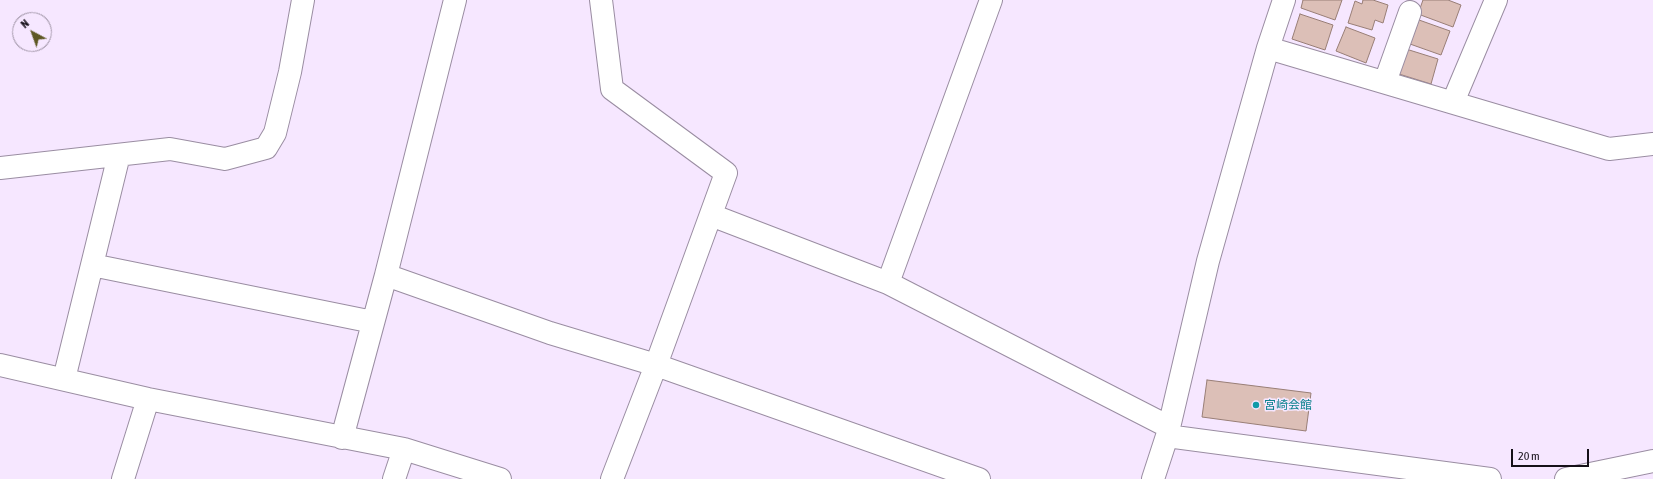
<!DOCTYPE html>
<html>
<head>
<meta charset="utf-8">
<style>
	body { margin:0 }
	#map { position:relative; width:1653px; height:479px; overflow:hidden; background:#f6e7ff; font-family:"Asap Condensed",sans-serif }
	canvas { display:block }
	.north { position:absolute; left:12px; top:12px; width:40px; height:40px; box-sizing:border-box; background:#f6e7ff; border:1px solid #9c91a3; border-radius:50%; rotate:319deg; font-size:11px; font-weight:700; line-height:16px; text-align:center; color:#151018 }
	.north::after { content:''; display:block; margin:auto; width:14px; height:18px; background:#5e5724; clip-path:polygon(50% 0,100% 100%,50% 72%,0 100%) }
	.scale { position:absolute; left:1511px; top:449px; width:78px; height:18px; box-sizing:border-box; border:2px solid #151018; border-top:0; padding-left:5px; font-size:12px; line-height:14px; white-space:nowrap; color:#151018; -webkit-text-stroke:3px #f6e7ff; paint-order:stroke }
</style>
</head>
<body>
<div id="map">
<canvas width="1653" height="479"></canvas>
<div class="north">N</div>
<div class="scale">20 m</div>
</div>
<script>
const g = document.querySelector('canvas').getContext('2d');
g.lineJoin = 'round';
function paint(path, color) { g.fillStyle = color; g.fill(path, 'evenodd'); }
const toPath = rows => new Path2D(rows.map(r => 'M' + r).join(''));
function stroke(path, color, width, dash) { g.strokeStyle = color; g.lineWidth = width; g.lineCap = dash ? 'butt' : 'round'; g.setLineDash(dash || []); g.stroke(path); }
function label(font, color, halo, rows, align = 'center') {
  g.font = font + ' "Asap Condensed","Noto Sans JP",sans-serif'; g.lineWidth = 3; g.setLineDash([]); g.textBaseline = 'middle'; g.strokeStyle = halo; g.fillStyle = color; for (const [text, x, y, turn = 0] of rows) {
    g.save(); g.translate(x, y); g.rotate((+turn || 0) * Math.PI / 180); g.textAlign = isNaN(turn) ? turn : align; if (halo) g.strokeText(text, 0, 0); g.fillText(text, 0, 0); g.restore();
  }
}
const building = toPath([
	[1303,0,1342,0,1335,20,1301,8,1303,0],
	[1363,0,1373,0,1388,5,1383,23,1375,20,1372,30,1348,23,1355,1,1362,4,1363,0],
	[1423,0,1448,0,1461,5,1453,27,1418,14,1423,0],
	[1300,14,1333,25,1325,50,1292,39,1300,14],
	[1419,20,1450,31,1441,55,1410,44,1419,20],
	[1346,27,1375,38,1366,63,1336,51,1346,27],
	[1406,49,1438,59,1431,84,1399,74,1406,49],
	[1207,380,1311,393,1306,431,1202,417,1207,380]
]);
const minor = toPath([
	[601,0,612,89,726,173,656,365,612,479],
	[991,0,888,283,1169,427],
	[1268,48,1609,149,1653,144],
	[1385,82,1410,12],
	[1453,102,1496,0],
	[0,168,170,149,225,159,266,148,275,133,290,72,303,0],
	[711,215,888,283],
	[92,265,373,322],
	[386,275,455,0],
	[0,365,148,399,404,449,500,479],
	[64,379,119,155],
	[1167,436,1490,479],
	[342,438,386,275,550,333,656,365,979,479],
	[123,479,148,399],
	[394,479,404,449],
	[1153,479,1167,436,1208,261,1268,48,1284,0],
	[1566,479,1653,461]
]);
const markers = [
	[1256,405,4,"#0f9aa8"]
];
const cultureNames = [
	["宮崎会館",1264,405]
];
paint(building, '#dcbfb7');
stroke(building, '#987e76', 1);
stroke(minor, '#9a8da2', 24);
stroke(minor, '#fff', 22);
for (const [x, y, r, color] of markers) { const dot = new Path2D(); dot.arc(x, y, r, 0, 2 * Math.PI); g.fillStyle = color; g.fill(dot); stroke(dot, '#f6e7ff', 1.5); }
label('12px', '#0d838f', '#f6e7ff', cultureNames, 'left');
</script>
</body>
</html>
